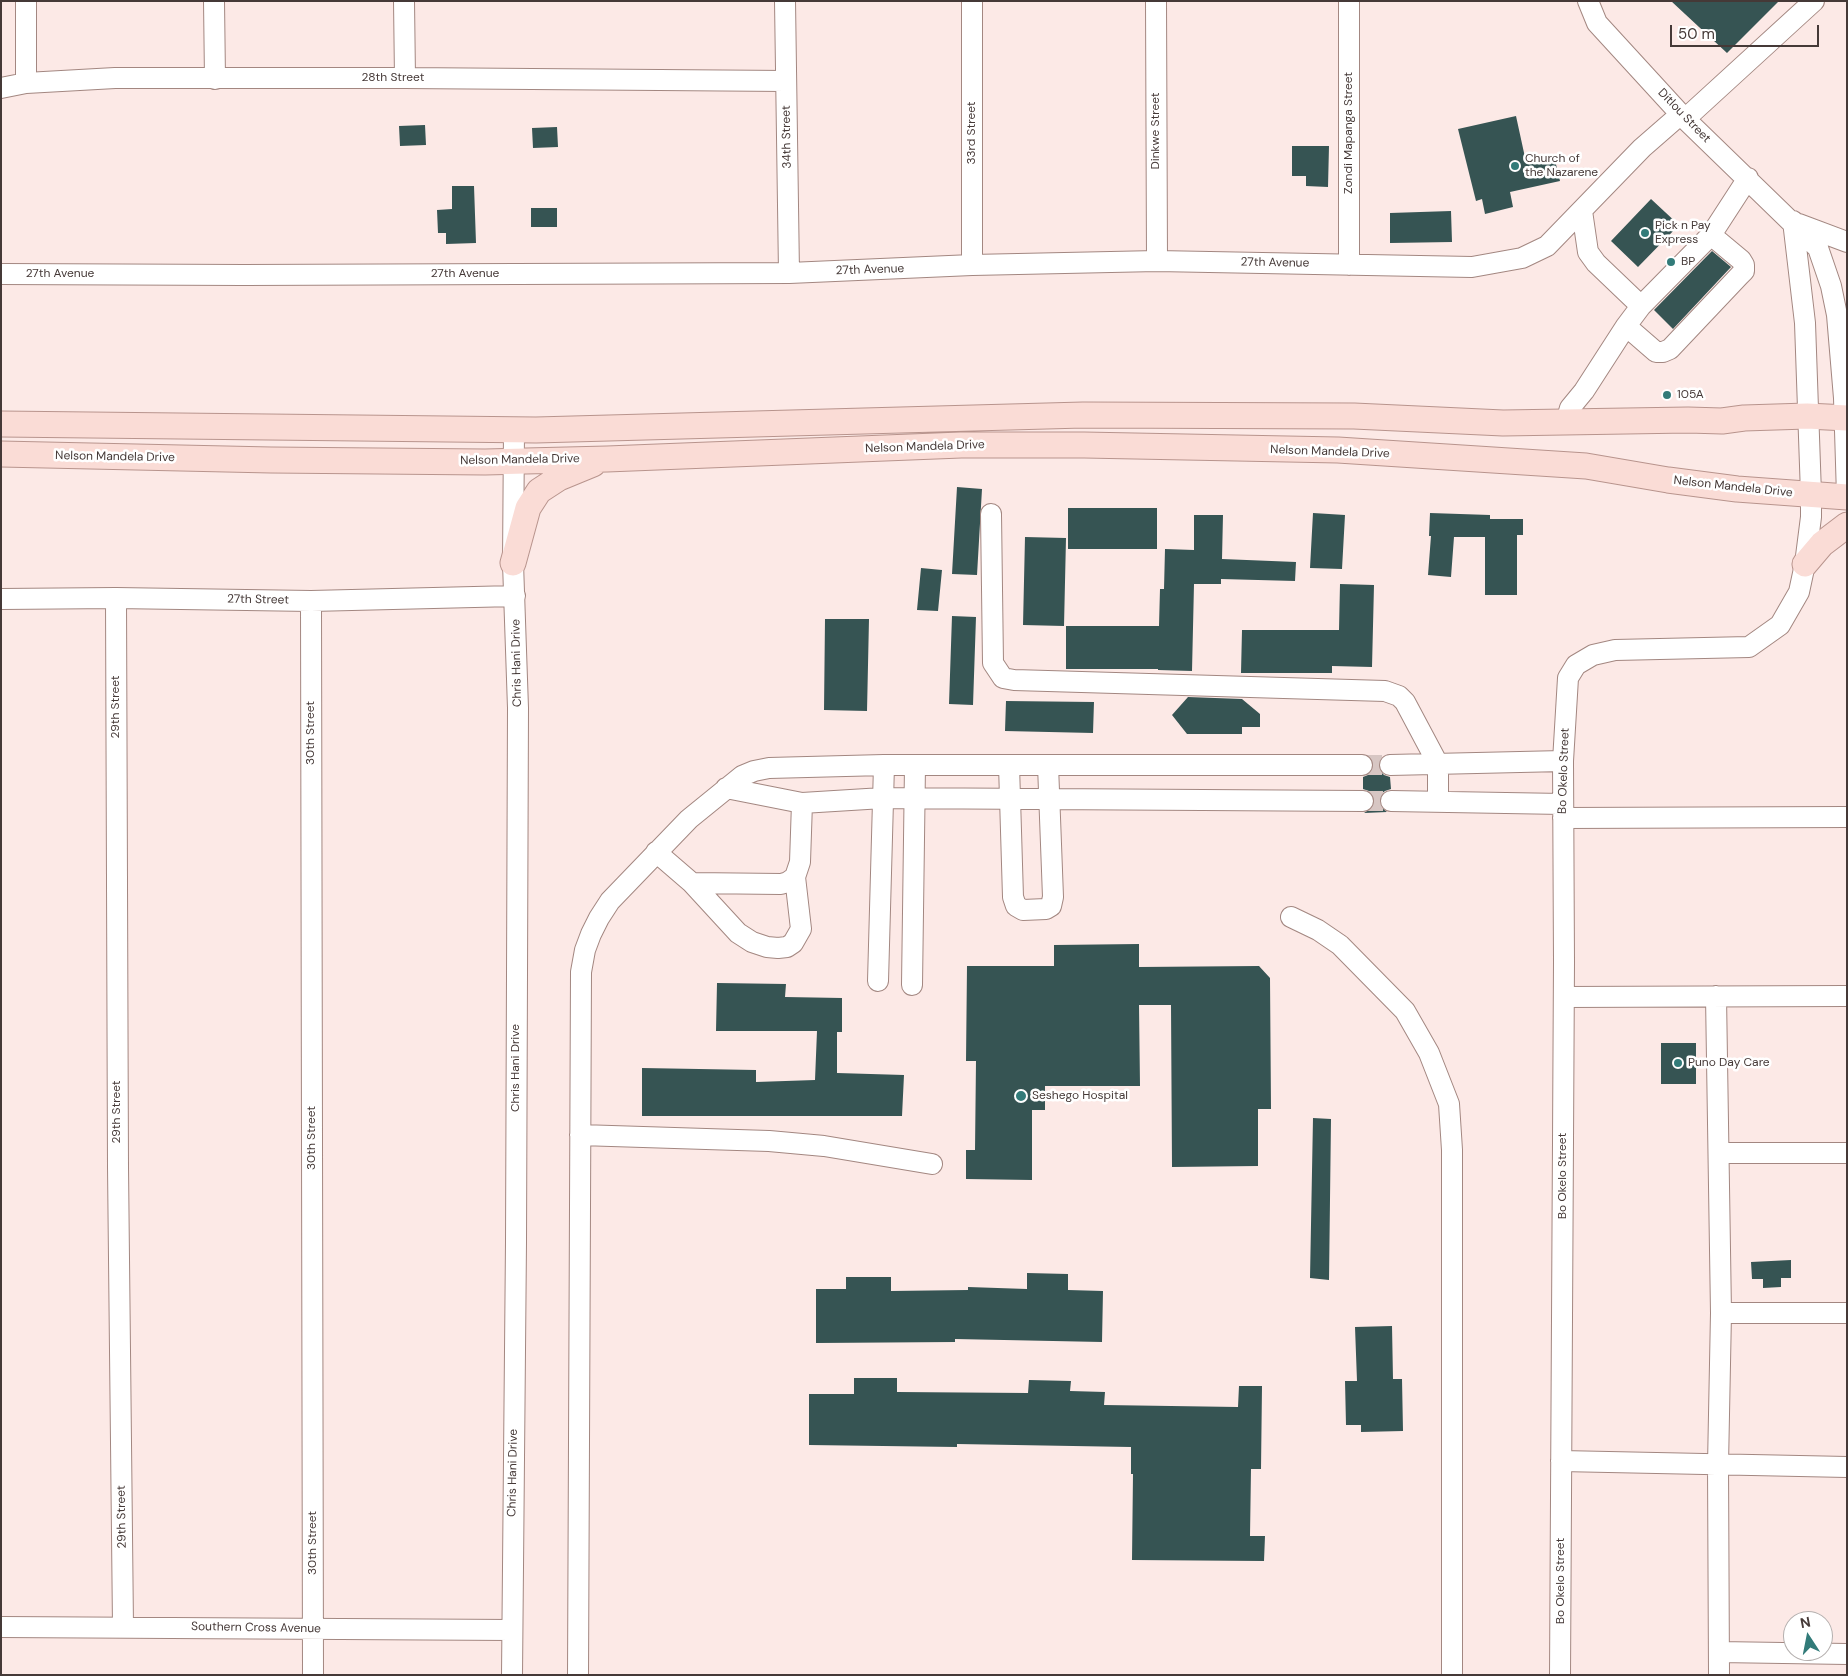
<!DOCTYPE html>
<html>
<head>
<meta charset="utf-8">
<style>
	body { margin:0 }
	#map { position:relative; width:1848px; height:1676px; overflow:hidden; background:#fce9e6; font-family:"DM Sans",sans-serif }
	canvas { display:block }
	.frame { position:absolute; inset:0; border:2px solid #453937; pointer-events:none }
	.north { position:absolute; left:1783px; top:1611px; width:50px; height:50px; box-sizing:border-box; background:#fff; border:1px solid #b5b0af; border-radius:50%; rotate:349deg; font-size:14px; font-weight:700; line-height:20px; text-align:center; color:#453937 }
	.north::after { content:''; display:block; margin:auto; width:18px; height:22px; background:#327b79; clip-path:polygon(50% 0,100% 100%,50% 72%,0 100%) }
	.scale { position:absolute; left:1670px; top:25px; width:149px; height:22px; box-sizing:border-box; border:2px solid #453937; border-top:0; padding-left:6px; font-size:15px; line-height:18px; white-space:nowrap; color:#453937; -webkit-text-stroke:4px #fff; paint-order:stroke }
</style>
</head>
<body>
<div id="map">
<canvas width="1848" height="1676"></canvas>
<div class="frame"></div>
<div class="north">N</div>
<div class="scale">50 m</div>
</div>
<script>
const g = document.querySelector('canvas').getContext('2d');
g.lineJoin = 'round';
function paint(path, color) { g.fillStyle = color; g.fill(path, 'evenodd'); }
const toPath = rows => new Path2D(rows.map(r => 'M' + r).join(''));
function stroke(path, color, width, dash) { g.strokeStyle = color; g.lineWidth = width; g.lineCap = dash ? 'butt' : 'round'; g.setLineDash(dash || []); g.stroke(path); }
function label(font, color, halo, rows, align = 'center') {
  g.font = font + ' "DM Sans",sans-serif'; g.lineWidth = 5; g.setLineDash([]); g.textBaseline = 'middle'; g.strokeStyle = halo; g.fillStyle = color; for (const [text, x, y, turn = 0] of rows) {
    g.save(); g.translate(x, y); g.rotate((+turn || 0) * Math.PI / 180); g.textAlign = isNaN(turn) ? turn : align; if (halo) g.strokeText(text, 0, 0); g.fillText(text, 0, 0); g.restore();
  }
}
const building = toPath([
	[1671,1,1779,1,1727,53],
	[1516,116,1526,162,1554,156,1560,181,1510,192,1513,207,1485,214,1482,199,1476,201,1458,129],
	[425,125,426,145,400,146,399,126],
	[557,127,558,147,533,148,532,128],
	[1292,146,1329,146,1328,187,1306,186,1306,176,1292,176],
	[452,186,474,186,476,243,446,244,446,233,438,233,437,210,452,209],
	[1651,199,1679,225,1638,267,1611,241],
	[531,208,557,208,557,227,531,227],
	[1451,211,1452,242,1390,243,1390,213],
	[1712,251,1731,267,1673,329,1654,310],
	[957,487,982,489,977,575,952,574],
	[1068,508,1157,508,1157,549,1068,549],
	[1313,513,1345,515,1342,569,1310,568],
	[1430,513,1490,515,1490,519,1523,519,1523,535,1517,535,1517,595,1485,595,1485,537,1454,537,1451,577,1428,575,1431,536,1429,536],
	[1194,515,1223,515,1222,559,1296,562,1295,581,1221,579,1221,584,1194,584,1192,671,1158,670,1158,669,1066,669,1066,626,1159,626,1160,589,1164,589,1165,549,1194,550],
	[1025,537,1066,538,1064,626,1023,625],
	[921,568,942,570,938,611,917,610],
	[1340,584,1374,585,1372,667,1332,666,1332,673,1241,673,1242,630,1339,630],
	[952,616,976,617,973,705,949,704],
	[825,619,869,619,867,711,824,710],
	[1188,697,1242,699,1260,714,1260,727,1242,727,1242,734,1187,734,1172,715],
	[1006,701,1094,702,1093,733,1005,731],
	[1380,758,1378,765,1380,771,1384,775,1390,777,1391,789,1385,791,1381,794,1379,800,1381,807,1387,812,1364,813,1373,807,1375,801,1373,795,1369,791,1363,789,1363,777,1368,775,1372,770,1374,765,1372,759],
	[1139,944,1139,967,1259,966,1270,978,1271,1109,1258,1109,1258,1166,1172,1167,1171,1005,1139,1005,1140,1086,1045,1086,1045,1110,1032,1110,1032,1180,966,1179,966,1150,975,1150,976,1061,966,1061,967,966,1054,966,1054,945],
	[717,983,786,984,785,997,842,998,842,1032,837,1032,837,1073,904,1075,902,1116,642,1116,642,1068,756,1070,756,1082,815,1080,817,1031,716,1031],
	[1661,1043,1696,1043,1696,1084,1661,1084],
	[1313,1118,1331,1119,1329,1280,1310,1278],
	[1791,1260,1791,1278,1781,1278,1781,1287,1763,1288,1763,1279,1752,1279,1751,1262],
	[1027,1273,1068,1274,1068,1290,1103,1291,1102,1342,955,1339,955,1342,816,1343,816,1289,846,1289,846,1277,891,1277,891,1291,968,1290,968,1287,1027,1289],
	[1392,1326,1393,1379,1402,1379,1403,1431,1361,1432,1361,1425,1346,1425,1345,1381,1357,1381,1355,1327],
	[854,1378,897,1378,897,1392,1028,1393,1029,1380,1071,1381,1070,1391,1105,1392,1104,1405,1238,1407,1239,1386,1262,1386,1261,1469,1251,1469,1250,1536,1265,1536,1264,1561,1132,1560,1133,1474,1131,1474,1131,1447,957,1444,957,1447,809,1445,809,1394,854,1394]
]);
const minorTunnel = toPath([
	[1362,765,1390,765],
	[1363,801,1391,801]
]);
const minor = toPath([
	[26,1,26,83],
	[214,1,215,79],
	[404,1,405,78],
	[785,1,789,273],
	[972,1,972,265],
	[1156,1,1157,261],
	[1349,1,1349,265],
	[1588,1,1597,23,1685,119,1818,248,1831,286,1837,315,1844,398,1847,496],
	[1,88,26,83,115,78,405,78,786,81],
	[1685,119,1814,1],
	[1582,211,1588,252,1596,263,1641,306],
	[1799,224,1847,242],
	[1,274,244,275,789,273,972,265,1157,261,1472,267,1522,258,1547,246,1642,148,1681,114],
	[1626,326,1656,352,1663,352,1670,349,1740,275,1744,271,1744,265,1741,260,1711,235],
	[1566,422,1570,408,1584,391,1626,326,1641,306,1711,235,1748,178],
	[991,514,993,663,1003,678,1014,680,1385,691,1399,696,1405,702,1438,764,1438,802],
	[116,598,118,1167,123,1626],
	[1,599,116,598,311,601,515,596],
	[311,601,313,1675],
	[1009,765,1013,897,1016,906,1023,910,1046,909,1051,906,1053,897,1048,765],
	[1390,765,1563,761],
	[726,788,802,803,883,798,1363,801],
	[1391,801,1563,804],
	[1563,818,1847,817],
	[656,852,692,883,781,884,788,882,795,877,800,862,802,803],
	[692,883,738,933,752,942,767,947,778,948,787,947,793,943,801,929,795,877],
	[1291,917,1318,930,1340,945,1405,1011,1429,1053,1449,1104,1452,1150,1452,1675],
	[878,981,884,765],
	[912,985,915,766],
	[1716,996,1721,1313,1718,1465,1719,1675],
	[1564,997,1847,996],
	[580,1135,769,1141,824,1146,932,1164],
	[1720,1153,1847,1153],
	[1721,1313,1847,1313],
	[1561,1461,1847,1467],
	[1,1627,511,1630],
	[1719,1652,1847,1654],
	[512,1675,516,1242,518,708,513,563,514,430],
	[578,1675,581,972,585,950,591,934,599,918,610,901,689,819,742,776,754,771,769,768,884,765,1362,765],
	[1560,1675,1564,962,1563,761,1568,678,1576,665,1593,655,1615,650,1749,647,1780,625,1799,592,1805,564,1811,517,1811,494,1805,323,1793,221]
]);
const major = toPath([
	[1,424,536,430,1083,415,1354,416,1503,423,1688,420,1722,421,1744,418,1807,416,1847,418],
	[1,454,271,460,485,462,607,459,961,445,1084,445,1338,450,1586,466,1668,480,1737,489,1847,497],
	[513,563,528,508,539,491,559,478,593,464],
	[1805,564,1822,544,1847,525]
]);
const markers = [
	[1515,166,5,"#327b79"],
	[1645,233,5,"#327b79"],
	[1671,262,5,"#327b79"],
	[1667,395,5,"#327b79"],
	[1678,1063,5,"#327b79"],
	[1021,1096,6,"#327b79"]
];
const streetNames = [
	["28th Street",393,78],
	["Ditlou Street",1684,116,46],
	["Dinkwe Street",1156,131,-90],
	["33rd Street",972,133,-90],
	["Zondi Mapanga Street",1349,133,-90],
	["34th Street",787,137,-91],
	["27th Avenue",1275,263,1],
	["27th Avenue",870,270,-2],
	["27th Avenue",60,274],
	["27th Avenue",465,274],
	["Nelson Mandela Drive",925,447,-2],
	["Nelson Mandela Drive",1330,452,2],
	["Nelson Mandela Drive",115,457,1],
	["Nelson Mandela Drive",520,460,-1],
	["Nelson Mandela Drive",1733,487,6],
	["27th Street",258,600,1],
	["Chris Hani Drive",517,663,-91],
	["29th Street",116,707,-90],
	["30th Street",311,733,-90],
	["Bo Okelo Street",1564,771,-88],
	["Chris Hani Drive",516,1068,-90],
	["29th Street",117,1112,-90],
	["30th Street",312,1138,-90],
	["Bo Okelo Street",1563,1176,-90],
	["Chris Hani Drive",513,1473,-89],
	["29th Street",122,1517,-91],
	["30th Street",313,1543,-90],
	["Bo Okelo Street",1561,1581,-90],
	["Southern Cross Avenue",256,1628,1]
];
const poiNames = [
	["Church of",1525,159],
	["the Nazarene",1525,173],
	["Pick n Pay",1655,226],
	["Express",1655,240],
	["BP",1681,262],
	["105A",1677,395],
	["Puno Day Care",1688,1063],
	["Seshego Hospital",1032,1096]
];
paint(building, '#365453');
stroke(minorTunnel, '#d7c6c3', 20, [20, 10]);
stroke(minor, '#a38781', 22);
stroke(major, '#b8948d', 27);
stroke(minor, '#fff', 20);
stroke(major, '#fadcd6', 25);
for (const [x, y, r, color] of markers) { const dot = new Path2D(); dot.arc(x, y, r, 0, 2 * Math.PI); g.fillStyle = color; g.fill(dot); stroke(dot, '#fff', 2); }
label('12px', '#453937', '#fff', streetNames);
label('12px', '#453937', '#fff', poiNames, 'left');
</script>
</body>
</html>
